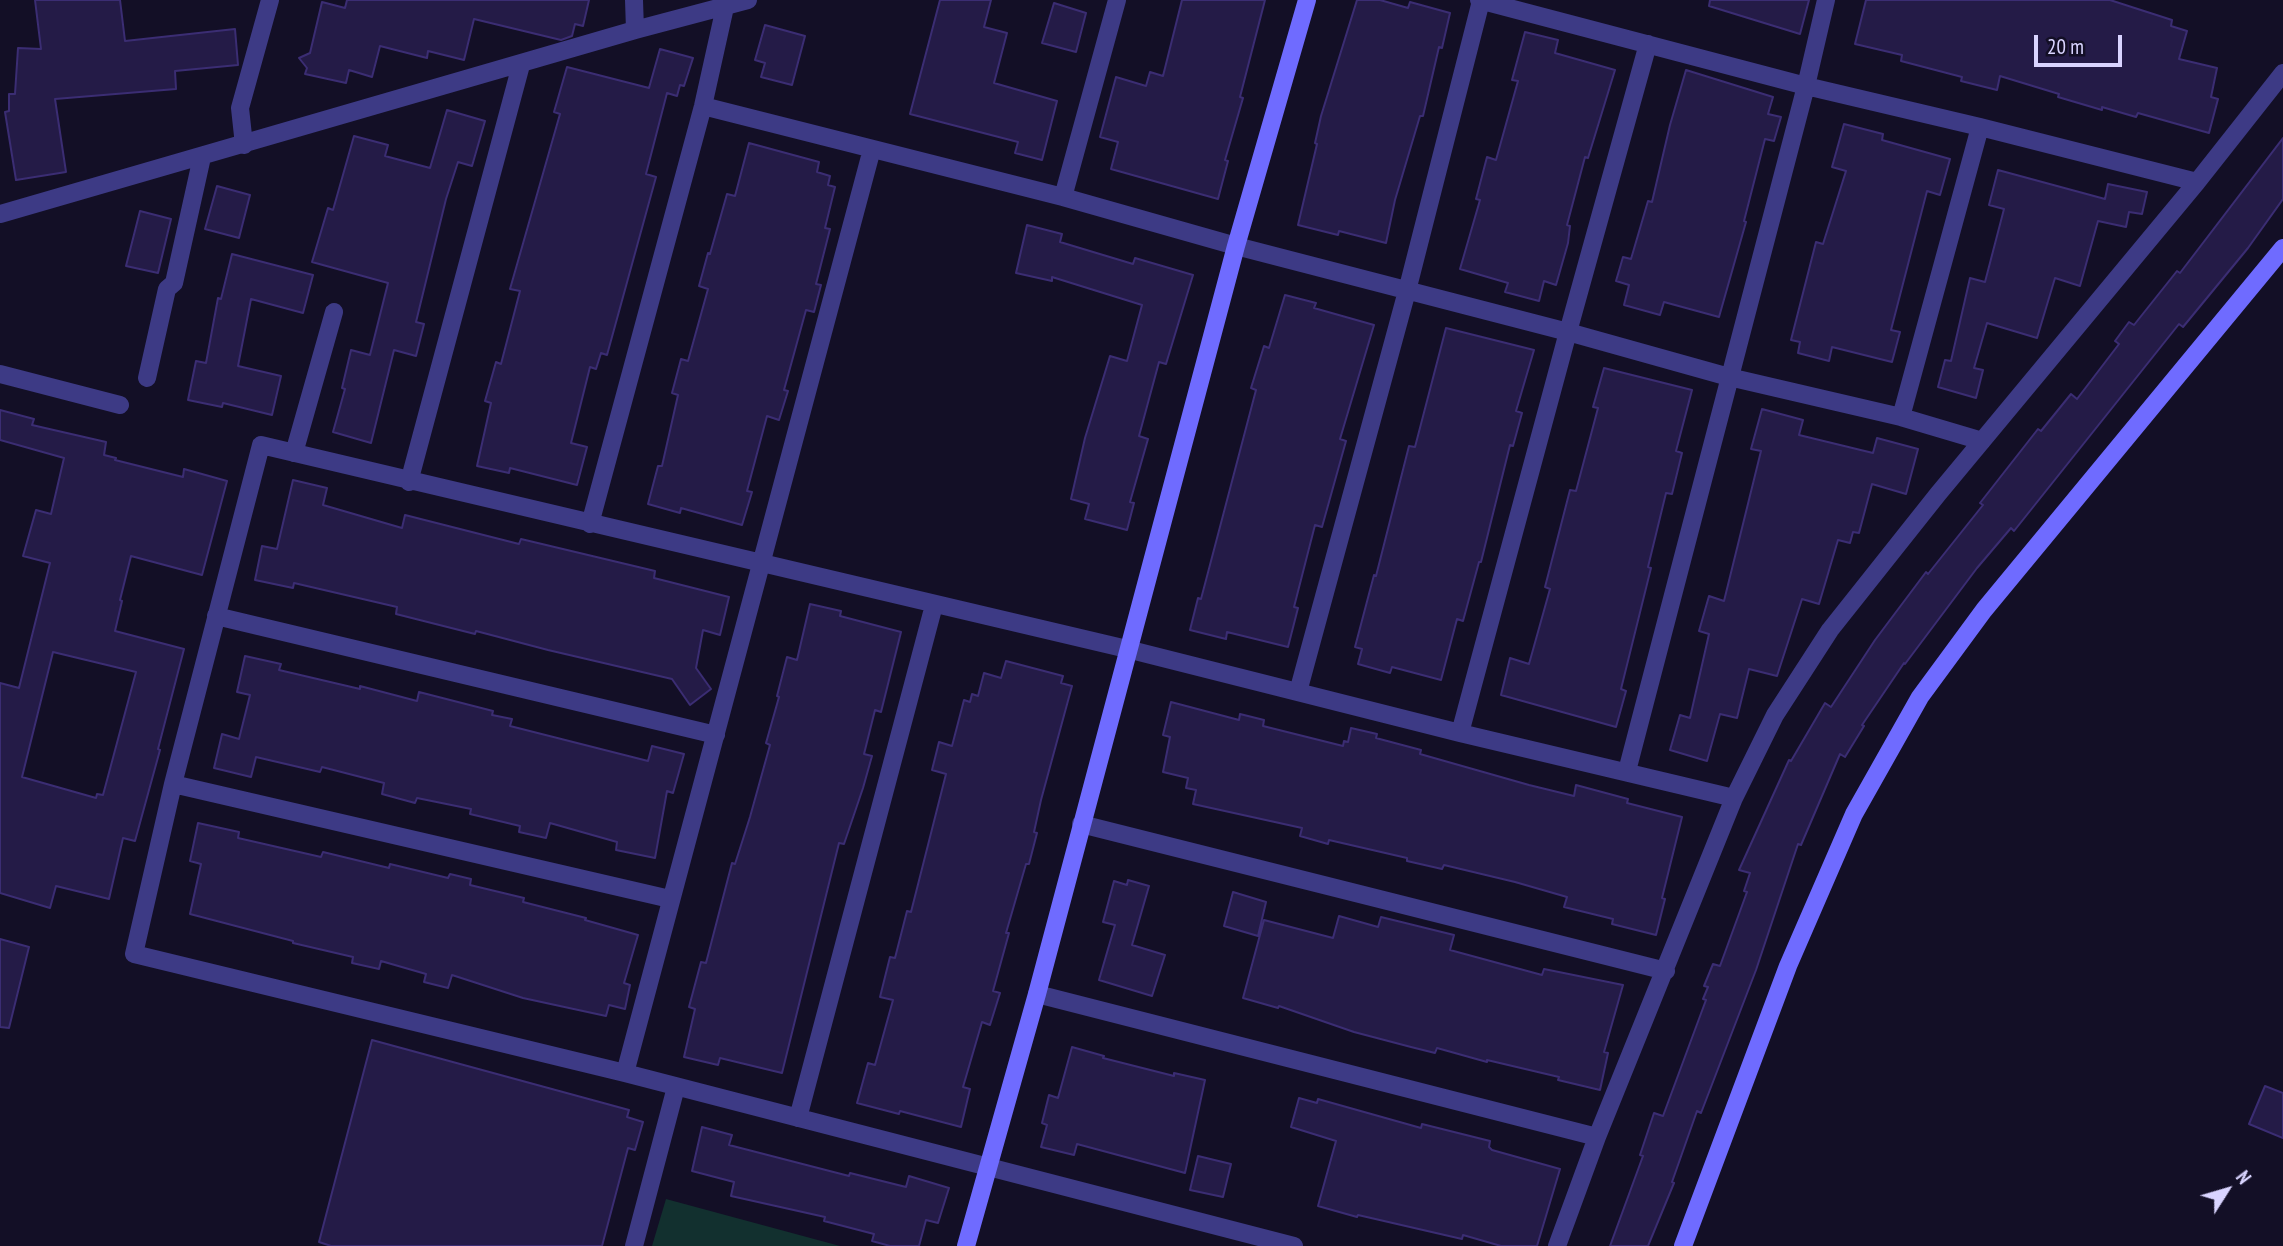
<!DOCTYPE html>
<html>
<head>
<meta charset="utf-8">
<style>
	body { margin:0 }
	#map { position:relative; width:2283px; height:1246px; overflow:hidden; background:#130f26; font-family:"PT Sans Narrow",sans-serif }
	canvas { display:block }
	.north { position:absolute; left:2192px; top:1155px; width:70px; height:70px; -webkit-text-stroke:5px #130f26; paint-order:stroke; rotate:53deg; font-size:19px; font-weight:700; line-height:28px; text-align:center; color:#d9d4ff }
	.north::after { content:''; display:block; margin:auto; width:24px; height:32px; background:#d9d4ff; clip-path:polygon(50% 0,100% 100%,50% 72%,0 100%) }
	.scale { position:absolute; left:2034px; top:35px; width:88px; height:32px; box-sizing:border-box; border:4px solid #d9d4ff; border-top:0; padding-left:9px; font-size:21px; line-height:24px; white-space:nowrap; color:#d9d4ff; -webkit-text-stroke:5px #130f26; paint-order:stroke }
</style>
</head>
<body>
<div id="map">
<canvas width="2283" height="1246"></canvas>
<div class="north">N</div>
<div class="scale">20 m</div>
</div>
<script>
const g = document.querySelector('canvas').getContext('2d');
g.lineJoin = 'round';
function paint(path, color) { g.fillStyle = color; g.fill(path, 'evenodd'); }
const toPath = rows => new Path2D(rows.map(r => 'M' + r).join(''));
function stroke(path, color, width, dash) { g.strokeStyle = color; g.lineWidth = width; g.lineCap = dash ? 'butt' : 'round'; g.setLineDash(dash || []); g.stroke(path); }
const green = toPath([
	[666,1199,840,1246,652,1246]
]);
const building = toPath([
	[35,0,120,0,125,41,235,29,238,65,175,71,176,89,55,99,66,172,16,180,5,112,9,111,9,94,15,94,18,48,41,49,35,0],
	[347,0,589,0,583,26,575,24,572,36,561,40,474,19,464,60,428,51,427,58,380,46,372,77,349,70,346,83,305,74,307,68,299,58,310,53,322,2,345,8,347,0],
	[940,0,991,0,984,27,1007,33,994,83,1057,101,1042,160,1015,153,1018,142,910,114,940,0],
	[1182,0,1265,0,1240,97,1243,98,1225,160,1228,161,1218,199,1111,169,1118,142,1100,137,1116,77,1146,86,1150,72,1163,76,1182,0],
	[1357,0,1380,0,1408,8,1410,2,1450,13,1442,48,1439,47,1423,116,1420,116,1395,200,1386,243,1339,231,1338,235,1298,225,1317,144,1315,143,1321,116,1357,0],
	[1710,0,1809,0,1800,34,1709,6,1710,0],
	[1866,0,2110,0,2172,20,2171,26,2187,31,2179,59,2217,68,2211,97,2218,99,2209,133,2138,113,2136,117,2102,107,2102,110,2058,97,2059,94,2000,76,1997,90,1961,81,1962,77,1901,61,1902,55,1855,44,1866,0],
	[1054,3,1086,13,1076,52,1042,43,1054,3],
	[765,25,805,36,792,85,761,77,765,63,755,60,765,25],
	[1525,32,1558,40,1555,53,1615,70,1588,158,1585,157,1567,225,1570,226,1568,243,1556,285,1544,281,1539,301,1505,292,1508,283,1460,269,1480,200,1476,199,1487,157,1496,160,1518,81,1512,80,1525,32],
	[660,49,693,58,684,86,680,85,677,96,667,93,646,174,656,177,607,355,601,353,596,369,590,367,571,443,587,447,577,485,510,468,509,473,477,466,491,403,485,401,496,362,501,364,520,291,510,289,560,114,554,112,567,67,649,88,660,49],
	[1686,70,1773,97,1768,114,1781,117,1774,141,1765,139,1744,221,1746,222,1719,317,1664,302,1660,315,1624,305,1629,285,1616,281,1623,257,1631,259,1648,201,1652,202,1670,125,1686,70],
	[447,110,485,121,472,166,458,162,446,199,416,322,424,324,416,356,394,350,371,443,333,432,345,389,342,388,351,350,370,355,388,283,312,262,328,208,333,210,354,136,388,145,385,156,430,168,447,110],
	[1844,124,1883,134,1882,140,1950,159,1940,195,1927,191,1891,330,1900,332,1892,362,1832,347,1829,361,1798,353,1800,342,1791,340,1816,242,1823,244,1846,171,1832,167,1844,124],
	[2283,138,2283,199,2248,248,2183,327,2179,324,2014,531,2011,528,1977,568,1905,664,1904,663,1862,725,1864,726,1845,757,1840,754,1801,845,1798,844,1756,970,1701,1113,1697,1111,1672,1182,1674,1183,1648,1246,1610,1246,1643,1156,1640,1155,1654,1113,1663,1116,1706,1000,1703,999,1708,987,1704,986,1713,964,1720,966,1747,892,1744,891,1750,873,1739,870,1789,760,1791,761,1825,703,1831,707,1875,640,1926,572,1928,574,1983,505,1980,503,2038,429,2041,431,2071,394,2077,399,2119,344,2115,341,2129,322,2134,325,2177,271,2180,273,2283,138],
	[749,143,819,162,817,172,830,176,828,185,835,187,825,228,830,229,816,284,821,285,814,312,806,310,784,390,788,391,779,420,767,416,747,491,752,492,742,525,681,508,680,513,648,504,658,466,662,466,678,395,672,393,681,359,688,361,708,289,699,286,708,253,710,254,727,194,735,196,749,143],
	[1998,170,2105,199,2108,184,2147,192,2142,214,2129,212,2126,227,2098,221,2080,286,2055,278,2037,338,1987,323,1974,368,1983,370,1976,398,1938,387,1945,360,1951,361,1970,278,1985,282,2004,209,1989,205,1998,170],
	[217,186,250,195,239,238,205,229,217,186],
	[140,211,171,219,158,273,126,266,140,211],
	[1027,225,1062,234,1060,242,1133,264,1135,258,1193,275,1166,364,1159,362,1139,436,1148,439,1130,502,1134,503,1127,530,1085,519,1089,504,1071,499,1085,438,1110,356,1127,361,1142,305,1052,277,1052,281,1016,273,1027,225],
	[232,254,313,275,303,313,251,299,238,366,281,376,272,415,223,403,222,407,188,400,196,361,206,363,218,298,221,299,232,254],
	[1285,295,1316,303,1314,308,1374,325,1340,439,1346,441,1322,527,1315,525,1294,607,1298,608,1288,647,1227,632,1226,639,1190,630,1198,598,1201,599,1256,390,1251,388,1264,346,1269,348,1285,295],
	[1446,328,1534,350,1516,411,1522,413,1513,446,1510,445,1481,562,1479,562,1463,621,1457,619,1441,680,1392,667,1390,673,1358,664,1362,649,1355,647,1374,575,1376,576,1409,446,1415,447,1446,328],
	[1604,368,1692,390,1676,451,1682,453,1672,494,1666,493,1648,567,1651,568,1621,689,1626,691,1616,727,1501,695,1510,658,1529,664,1550,589,1545,587,1570,490,1576,491,1598,408,1593,407,1604,368],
	[1762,409,1803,420,1799,435,1873,453,1877,438,1918,449,1906,494,1872,484,1859,533,1853,532,1850,543,1838,540,1819,604,1802,599,1777,676,1749,669,1737,718,1720,714,1707,761,1670,750,1680,715,1690,718,1709,634,1699,631,1709,596,1724,601,1761,451,1751,449,1762,409],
	[0,410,34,419,32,425,106,442,104,455,116,458,115,460,183,477,184,469,227,481,202,575,131,556,120,600,122,601,115,631,184,649,158,749,160,750,135,841,123,838,109,899,56,886,50,908,0,893,0,683,19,688,50,563,23,556,36,510,51,514,64,458,0,440,0,410],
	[53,652,136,672,103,795,97,794,96,798,22,777,53,652],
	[293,480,327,488,323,505,402,528,405,515,519,544,521,539,655,571,654,578,729,597,720,635,703,630,696,668,711,689,690,705,672,679,548,650,476,631,475,634,396,614,397,607,294,583,293,588,255,580,262,546,277,549,293,480],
	[810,604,841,611,840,616,901,632,881,712,875,710,864,754,872,756,863,788,844,844,839,843,782,1073,720,1058,718,1065,684,1057,695,1009,689,1007,701,962,706,963,732,863,735,864,750,817,770,745,766,743,779,697,777,696,787,657,797,660,810,604],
	[245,656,281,664,279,670,360,689,360,686,417,701,419,692,493,711,492,715,512,719,510,726,648,761,652,746,684,754,673,793,667,791,655,858,616,850,617,842,550,823,546,838,519,832,520,826,470,814,471,809,417,798,415,803,382,794,384,783,322,767,320,772,256,757,251,777,214,768,222,734,239,739,250,695,237,692,245,656],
	[1006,661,1063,676,1061,683,1072,686,1041,800,1034,832,1037,833,1029,864,1026,864,1006,933,1009,933,993,991,1000,993,990,1025,982,1022,963,1087,970,1089,961,1127,900,1111,899,1114,857,1103,868,1063,875,1065,893,1000,880,997,890,957,895,958,907,911,911,912,946,774,932,770,939,742,952,746,964,700,970,702,972,694,978,696,984,673,1001,678,1006,661],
	[1171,702,1239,720,1240,714,1264,720,1263,726,1343,746,1344,741,1348,742,1351,728,1377,734,1376,738,1421,750,1420,754,1529,785,1574,796,1576,785,1628,799,1627,803,1682,817,1662,898,1665,899,1656,935,1612,924,1613,919,1564,907,1567,897,1515,882,1444,865,1442,869,1407,861,1407,858,1329,840,1328,844,1300,836,1302,828,1193,804,1196,790,1186,788,1188,778,1163,772,1170,737,1163,735,1171,702],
	[198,823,239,832,238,838,321,857,323,852,389,868,390,864,448,878,450,874,471,879,470,885,524,898,523,902,586,918,585,920,638,935,624,983,630,985,625,1009,609,1005,606,1016,523,998,452,975,448,988,424,982,426,974,381,961,379,969,352,963,353,957,293,943,293,941,190,914,201,864,190,861,198,823],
	[1128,880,1149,886,1132,945,1165,955,1152,996,1099,980,1115,925,1103,922,1114,881,1127,885,1128,880],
	[1233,892,1266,902,1258,936,1224,926,1233,892],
	[1339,916,1378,927,1381,917,1454,935,1450,950,1542,975,1544,969,1623,985,1604,1052,1608,1053,1600,1090,1558,1080,1559,1077,1487,1060,1487,1062,1437,1048,1435,1053,1411,1047,1354,1032,1279,1006,1278,1008,1243,998,1264,920,1333,938,1339,916],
	[0,939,29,947,9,1028,0,1027,0,939],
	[372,1040,629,1110,627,1117,643,1122,635,1150,628,1148,602,1246,331,1246,319,1242,372,1040],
	[1072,1047,1104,1056,1103,1058,1174,1076,1174,1073,1205,1080,1185,1173,1077,1144,1074,1155,1041,1147,1047,1125,1042,1123,1049,1095,1058,1098,1072,1047],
	[2265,1086,2283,1093,2283,1138,2249,1124,2265,1086],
	[1299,1098,1317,1103,1318,1099,1421,1128,1422,1124,1490,1141,1489,1147,1492,1150,1560,1169,1537,1246,1501,1246,1463,1235,1462,1239,1358,1215,1357,1217,1318,1206,1336,1141,1291,1127,1299,1098],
	[702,1127,732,1135,729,1145,849,1176,850,1173,906,1187,909,1176,949,1188,938,1223,926,1220,919,1246,890,1246,872,1241,874,1234,824,1221,825,1217,731,1196,734,1182,692,1171,702,1127],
	[1198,1156,1231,1164,1223,1197,1190,1190,1198,1156]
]);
const street = toPath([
	[634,0,635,30],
	[1479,0,1806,86,1980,127,2197,182],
	[703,106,1063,197,1236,246,1568,332,1729,377,1901,417,1982,441],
	[244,145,240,108,270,0],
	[1063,197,1117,0],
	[0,214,635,30,748,0],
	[0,374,120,405],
	[147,378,167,289,174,283,202,157],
	[1901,417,1980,127],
	[294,453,334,312],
	[409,482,521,65],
	[590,524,703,106,725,7],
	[216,616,716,735],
	[1298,692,1407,291,1481,1],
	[1460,733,1568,332,1648,44],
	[1627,771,1806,86,1826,0],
	[173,784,670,899],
	[1081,824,1666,971],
	[1037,994,1597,1137],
	[625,1073,872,149],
	[798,1118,934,605],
	[634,1246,676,1087],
	[1294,1246,625,1073,134,954,173,784,261,445,1127,649,1460,733,1734,798,1775,715,1830,630,1938,494,2197,182,2283,73],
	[1557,1246,1597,1137,1734,798]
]);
const secondary = toPath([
	[966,1246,1037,994,1236,246,1307,0],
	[1683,1246,1788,966,1854,814,1920,697,1984,610,2283,248]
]);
paint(green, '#12302f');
paint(building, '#241b47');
stroke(building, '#3b2d73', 2);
stroke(street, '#3d3a85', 18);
stroke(secondary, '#6f6bff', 18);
</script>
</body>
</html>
